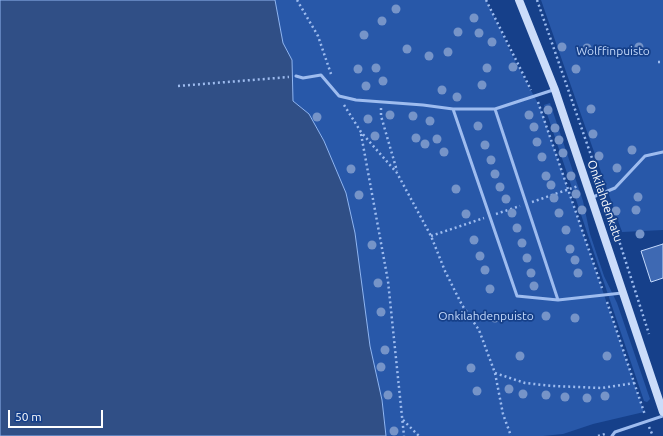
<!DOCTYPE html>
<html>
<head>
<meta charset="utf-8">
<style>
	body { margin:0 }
	#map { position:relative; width:663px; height:436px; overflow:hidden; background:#16408a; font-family:Ubuntu,sans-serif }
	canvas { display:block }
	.scale { position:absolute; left:8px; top:410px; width:95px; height:18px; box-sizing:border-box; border:2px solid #fff; border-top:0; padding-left:5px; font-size:12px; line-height:14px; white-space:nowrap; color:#fff; -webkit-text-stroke:3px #16408a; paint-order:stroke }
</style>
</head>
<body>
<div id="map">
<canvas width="663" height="436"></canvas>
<div class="scale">50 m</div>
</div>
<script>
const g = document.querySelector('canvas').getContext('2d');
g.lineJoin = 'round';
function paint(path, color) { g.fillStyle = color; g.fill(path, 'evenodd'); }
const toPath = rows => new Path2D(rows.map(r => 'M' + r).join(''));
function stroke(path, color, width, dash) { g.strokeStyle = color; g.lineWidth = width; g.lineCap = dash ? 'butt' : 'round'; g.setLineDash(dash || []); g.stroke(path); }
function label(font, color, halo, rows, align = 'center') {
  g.font = font + ' Ubuntu,sans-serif'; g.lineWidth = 3.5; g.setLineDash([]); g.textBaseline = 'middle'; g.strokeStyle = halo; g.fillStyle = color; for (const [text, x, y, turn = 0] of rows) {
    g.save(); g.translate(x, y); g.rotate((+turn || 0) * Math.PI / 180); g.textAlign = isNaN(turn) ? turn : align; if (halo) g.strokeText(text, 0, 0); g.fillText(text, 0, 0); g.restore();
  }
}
const green = toPath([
	[275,0,486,0,516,63,540,107,644,412,593,424,563,434,543,436,386,436,382,400,370,346,355,233,346,193,324,141,309,114,293,101,292,60,283,44],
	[541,0,663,0,663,230,622,232],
	[550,103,583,201,590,234,604,276,617,303,650,399,647,402,644,401,544,105]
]);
const water = toPath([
	[0,0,275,0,283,43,292,60,293,101,309,114,324,141,346,193,355,233,370,346,382,400,386,436,0,436,0,0]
]);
const building = toPath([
	[663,244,663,278,651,282,641,251,663,244]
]);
const path = toPath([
	[297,0,318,36,331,74],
	[486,0,531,90],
	[537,0,602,187],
	[658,62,663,62],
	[178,86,289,77],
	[538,102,602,288],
	[344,105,361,132,397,173,431,236,445,271,462,305,479,330,495,373,503,414,511,436],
	[381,108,381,116,397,171],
	[361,134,388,281,404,436],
	[606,200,649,334],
	[532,202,578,186],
	[496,214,520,206],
	[431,236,484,218],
	[607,302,645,415],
	[495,373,525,383,553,386,602,388,635,383],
	[403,420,419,436],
	[649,427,653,436],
	[598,436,605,434]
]);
const lane = toPath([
	[296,76,303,78,321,75,339,96,356,100,423,105,453,109,495,109,553,90],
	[453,109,517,296,558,300,622,293],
	[495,109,558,300],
	[593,197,615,188,645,156,663,152],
	[612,436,615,432,663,416]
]);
const secondary = toPath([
	[519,0,555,90,663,412]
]);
const trees = [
	[396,9],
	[474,18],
	[382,21],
	[458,32],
	[479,33],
	[364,35],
	[492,42],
	[562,47],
	[639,47],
	[587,48],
	[407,49],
	[448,52],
	[429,56],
	[513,67],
	[376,68],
	[487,68],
	[358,69],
	[576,69],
	[383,81],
	[482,85],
	[366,86],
	[442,90],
	[457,97],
	[591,109],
	[548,110],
	[390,115],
	[529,115],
	[413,116],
	[317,117],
	[368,119],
	[430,121],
	[478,126],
	[534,127],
	[555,128],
	[593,134],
	[375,136],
	[416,138],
	[437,139],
	[559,140],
	[537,142],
	[425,144],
	[485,145],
	[632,150],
	[444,152],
	[563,153],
	[599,156],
	[542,157],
	[491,160],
	[617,168],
	[351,169],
	[495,174],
	[546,176],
	[571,176],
	[551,185],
	[500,187],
	[456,189],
	[576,194],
	[359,195],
	[638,197],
	[554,198],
	[506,199],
	[582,210],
	[636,210],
	[616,211],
	[512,213],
	[559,213],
	[466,214],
	[517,228],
	[566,230],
	[640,234],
	[474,240],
	[522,243],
	[372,245],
	[570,249],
	[480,256],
	[527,258],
	[575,260],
	[485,270],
	[531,273],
	[578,273],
	[378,283],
	[534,286],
	[490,289],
	[381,312],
	[546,316],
	[495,318],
	[575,318],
	[385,350],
	[520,356],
	[607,356],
	[381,367],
	[471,368],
	[509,389],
	[477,391],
	[523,394],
	[388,395],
	[546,395],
	[605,396],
	[565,397],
	[587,398],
	[394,431]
];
const parkNames = [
	["Wolffinpuisto",613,51],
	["Onkilahdenpuisto",486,316]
];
const streetNames = [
	["Onkilahdenkatu",605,201,71]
];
paint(green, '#2858a9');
paint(water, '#304f86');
stroke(water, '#90b6f2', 1);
paint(building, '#3e69b3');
stroke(building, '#c4d9fb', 1);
stroke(path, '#9ebcef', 2.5, [2, 3]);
stroke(lane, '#9ebcef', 3);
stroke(secondary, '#cbdcfa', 8);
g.fillStyle = '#7694c8';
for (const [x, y] of trees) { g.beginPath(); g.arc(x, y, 4.5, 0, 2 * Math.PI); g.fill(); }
label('12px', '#c4d9fb', '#16408a', parkNames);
label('12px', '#fff', '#16408a', streetNames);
</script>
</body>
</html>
